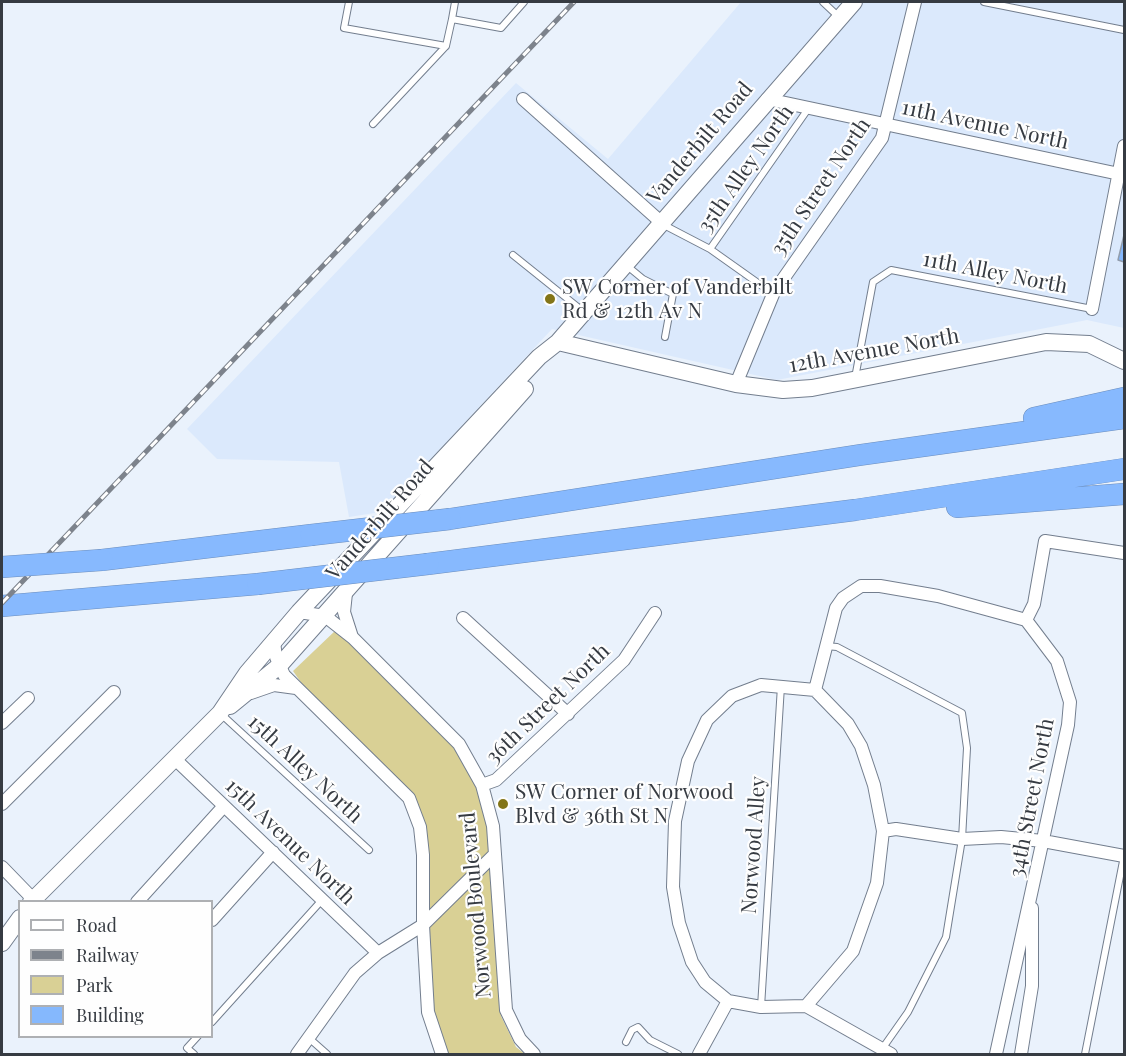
<!DOCTYPE html>
<html>
<head>
<meta charset="utf-8">
<style>
	body { margin:0 }
	#map { position:relative; width:1126px; height:1056px; overflow:hidden; background:#eaf2fc; font-family:"Playfair Display",serif }
	canvas { display:block }
	.frame { position:absolute; inset:0; border:3px solid #363b42; pointer-events:none }
	.legend { position:absolute; left:18px; top:900px; width:195px; height:138px; box-sizing:border-box; background:#fefefe; border:2px solid #aeb0b3; margin:0; padding:8px 10px; list-style:none; font-size:18px; color:#363b42 }
	.legend li { display:flex; align-items:center; gap:12px; height:30px }
	.legend b { width:30px; border:2px solid #aeb0b3 }
</style>
</head>
<body>
<div id="map">
<canvas width="1126" height="1056"></canvas>
<div class="frame"></div>
<ul class="legend">
<li><b style="height:8px;background:#fff"></b>Road</li>
<li><b style="height:8px;background:#7d838c"></b>Railway</li>
<li><b style="height:16px;background:#d9d095"></b>Park</li>
<li><b style="height:16px;background:#85b8fd"></b>Building</li>
</ul>
</div>
<script>
const g = document.querySelector('canvas').getContext('2d');
g.lineJoin = 'round';
function paint(path, color) { g.fillStyle = color; g.fill(path, 'evenodd'); }
const toPath = rows => new Path2D(rows.map(r => 'M' + r).join(''));
function stroke(path, color, width, dash) { g.strokeStyle = color; g.lineWidth = width; g.lineCap = dash ? 'butt' : 'round'; g.setLineDash(dash || []); g.stroke(path); }
function label(font, color, halo, rows, align = 'center') {
  g.font = font + ' "Playfair Display",serif'; g.lineWidth = 4.5; g.setLineDash([]); g.textBaseline = 'middle'; g.strokeStyle = halo; g.fillStyle = color; for (const [text, x, y, turn = 0] of rows) {
    g.save(); g.translate(x, y); g.rotate((+turn || 0) * Math.PI / 180); g.textAlign = isNaN(turn) ? turn : align; if (halo) g.strokeText(text, 0, 0); g.fillText(text, 0, 0); g.restore();
  }
}
const built = toPath([
	[741,2,1124,2,1124,328,1087,320,777,380,552,329,381,512,349,517,339,462,217,459,187,429,516,83,608,159]
]);
const green = toPath([
	[336,630,454,748,476,787,487,827,501,1016,516,1047,525,1054,448,1054,433,1011,426,828,414,797,309,694,293,671]
]);
const building = toPath([
	[1124,235,1124,262,1118,260,1124,235]
]);
const lane = toPath([
	[349,2,344,28,446,46],
	[823,2,840,18],
	[984,2,1124,30],
	[452,19,455,2],
	[373,124,446,46,452,19,501,28,524,2],
	[662,224,710,249,765,288,774,291],
	[710,249,808,109],
	[513,255,584,312],
	[626,265,643,279,673,294,665,337],
	[855,378,873,282,891,270,1092,309],
	[826,646,837,647,962,713,967,748,962,839,946,937,908,1012,882,1049],
	[221,714,369,850],
	[761,1007,781,686],
	[212,1022,322,900],
	[310,1039,327,1054],
	[626,1042,632,1030,638,1027,650,1040,678,1054],
	[194,1054,187,1048,198,1036],
	[1085,1054,1124,856]
]);
const street = toPath([
	[523,99,662,223],
	[767,99,1124,175],
	[1092,309,1124,146],
	[736,384,774,292,882,138,915,2],
	[346,593,344,612,352,637],
	[299,612,325,616,353,638,459,744,482,785,493,826,506,1010,520,1039,534,1054],
	[463,618,568,714],
	[1026,620,1034,604,1045,541,1124,553],
	[274,642,276,657,284,675,409,798,420,827,423,855,423,925,428,1012,442,1054],
	[761,685,815,690,848,724,861,746,874,785,883,831,877,883,853,951,806,1006,761,1007,728,1001,705,982,692,962,679,923,673,887,675,821,688,761,707,720,732,696,761,685],
	[815,690,836,608,843,598,861,586,880,586,938,596,1026,620],
	[251,693,274,685,296,688],
	[2,723,28,698],
	[176,760,378,953],
	[482,785,496,780,624,660,655,613],
	[2,804,114,692],
	[883,831,896,829,962,839,1001,837,1043,841,1124,856],
	[2,867,33,899],
	[137,902,224,806],
	[212,920,273,852],
	[806,1006,891,1054],
	[297,1054,355,973,378,953,423,925,495,854],
	[699,1054,728,1001],
	[996,1054,1068,725,1070,702,1057,661,1026,620],
	[1021,1054,1032,986,1032,908]
]);
const secondary = toPath([
	[558,342,736,384,783,390,812,388,1046,342,1089,344,1124,361],
	[230,706,279,666,525,389],
	[31,902,220,713,247,673,299,612,539,357,558,342,854,2],
	[2,943,20,918]
]);
const highway = toPath([
	[1034,418,1124,398],
	[957,507,1124,494],
	[450,519,860,455,1124,418],
	[102,560,311,535],
	[428,564,855,510,1124,469],
	[2,606,258,584]
]);
const rail = toPath([
	[2,603,574,2]
]);
const highwayBridge = toPath([
	[311,535,450,519],
	[2,567,102,560],
	[258,584,428,564]
]);
const markers = [
	[550,299,6,"#837518"],
	[503,804,6,"#837518"]
];
const streetNames = [
	["11th Avenue North",985,125,12],
	["Vanderbilt Road",700,143,-50],
	["35th Alley North",746,169,-55],
	["35th Street North",821,187,-56],
	["11th Alley North",995,273,11],
	["12th Avenue North",874,351,-10],
	["Vanderbilt Road",380,520,-49],
	["36th Street North",548,704,-44],
	["15th Alley North",305,769,43],
	["34th Street North",1032,798,-79],
	["15th Avenue North",290,842,44],
	["Norwood Alley",754,845,-86],
	["Norwood Boulevard",476,905,-95]
];
const poiNames = [
	["SW Corner of Vanderbilt",562,287],
	["Rd & 12th Av N",562,311],
	["SW Corner of Norwood",515,792],
	["Blvd & 36th St N",515,816]
];
paint(built, '#dbe9fc');
paint(green, '#d9d095');
paint(building, '#85b8fd');
stroke(building, '#919dad', 1.5);
stroke(lane, '#737e8e', 8);
stroke(street, '#737e8e', 14);
stroke(secondary, '#737e8e', 18);
stroke(highway, '#6b8dbc', 22);
stroke(lane, '#fff', 6);
stroke(street, '#fff', 12);
stroke(secondary, '#fff', 16);
stroke(highway, '#87b9fe', 21);
stroke(rail, '#7d838c', 5);
stroke(rail, '#fefefe', 3, [9]);
stroke(highwayBridge, '#6b8dbc', 22, []);
stroke(highwayBridge, '#87b9fe', 21);
for (const [x, y, r, color] of markers) { const dot = new Path2D(); dot.arc(x, y, r, 0, 2 * Math.PI); g.fillStyle = color; g.fill(dot); stroke(dot, '#fefefe', 2); }
label('21px', '#363b42', '#fefefe', streetNames);
label('21px', '#363b42', '#fefefe', poiNames, 'left');
</script>
</body>
</html>
